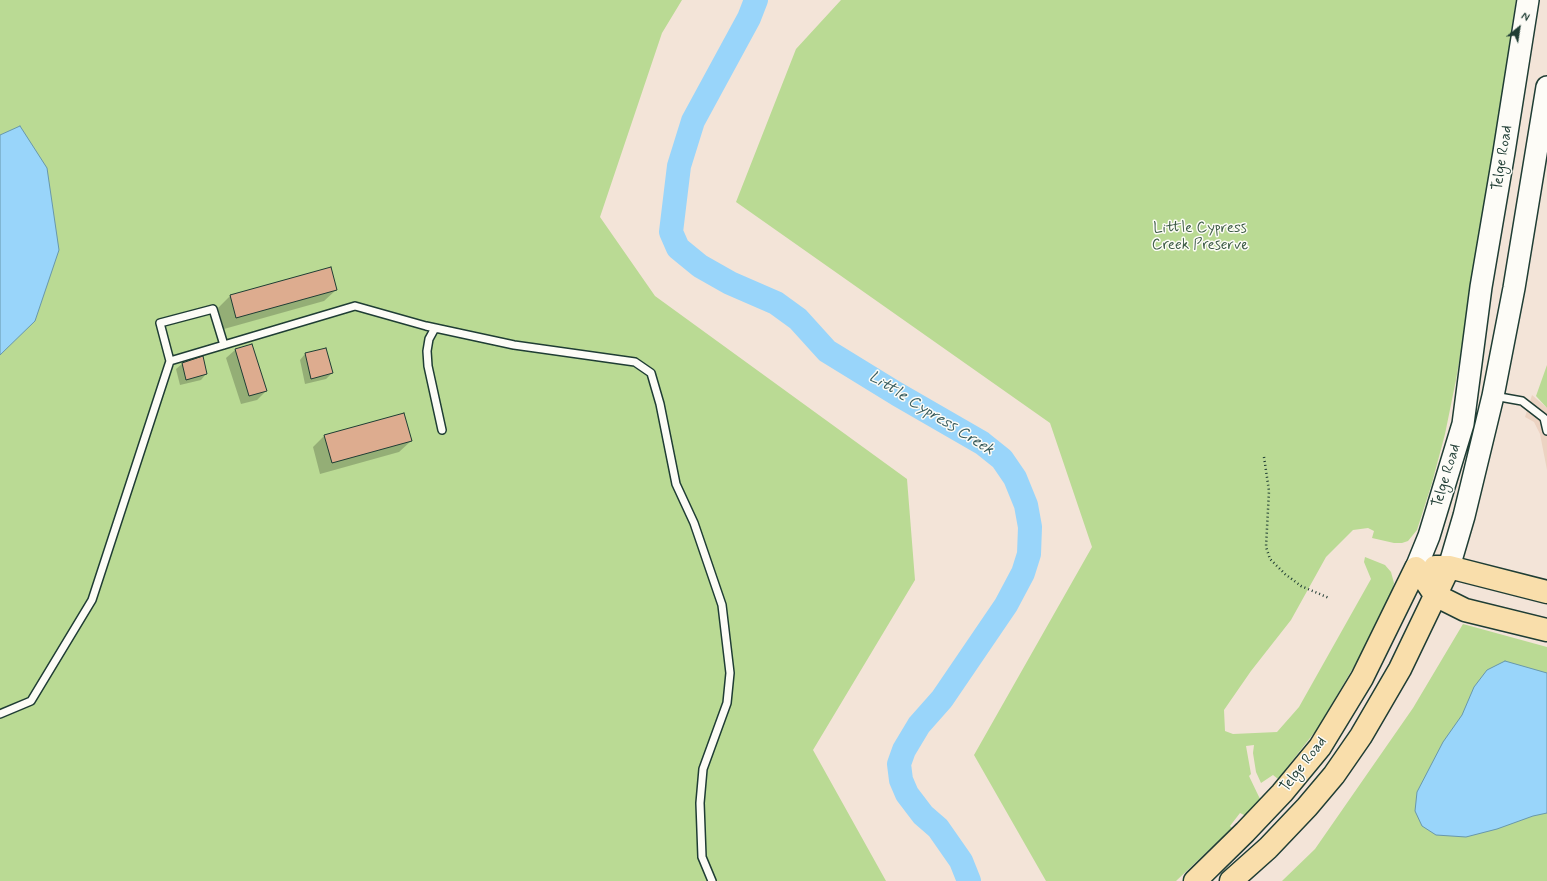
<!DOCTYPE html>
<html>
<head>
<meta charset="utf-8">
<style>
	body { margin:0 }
	#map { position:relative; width:1547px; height:881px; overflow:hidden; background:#f3e4d8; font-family:Mynerve,sans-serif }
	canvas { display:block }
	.north { position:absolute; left:1499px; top:8px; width:40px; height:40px; -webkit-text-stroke:3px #fdfcf7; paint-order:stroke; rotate:30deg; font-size:11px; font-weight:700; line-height:16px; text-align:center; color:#1f3d34 }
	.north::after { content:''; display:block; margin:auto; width:14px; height:18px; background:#1f3d34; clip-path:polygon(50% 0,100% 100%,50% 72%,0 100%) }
</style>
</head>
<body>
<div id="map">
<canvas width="1547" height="881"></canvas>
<div class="north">N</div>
</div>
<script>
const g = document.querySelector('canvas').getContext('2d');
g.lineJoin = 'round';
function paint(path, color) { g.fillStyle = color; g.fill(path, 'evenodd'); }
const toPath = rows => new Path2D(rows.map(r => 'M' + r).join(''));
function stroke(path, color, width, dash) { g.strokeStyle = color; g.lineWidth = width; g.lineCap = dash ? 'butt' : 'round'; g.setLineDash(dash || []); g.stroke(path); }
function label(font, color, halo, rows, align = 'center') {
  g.font = font + ' Mynerve,sans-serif'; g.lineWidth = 3; g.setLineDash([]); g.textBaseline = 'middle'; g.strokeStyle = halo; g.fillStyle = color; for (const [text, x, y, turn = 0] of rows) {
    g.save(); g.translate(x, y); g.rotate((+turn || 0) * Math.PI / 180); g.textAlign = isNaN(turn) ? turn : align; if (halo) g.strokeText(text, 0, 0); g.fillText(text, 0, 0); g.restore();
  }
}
const built = toPath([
	[1532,395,1547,408,1547,470,1540,434,1534,422,1525,417]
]);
const green = toPath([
	[0,0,682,0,662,33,600,217,655,296,907,479,915,580,813,750,886,881,0,881],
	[841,0,1516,0,1510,40,1513,40,1456,380,1445,434,1432,483,1417,530,1408,541,1402,543,1394,543,1372,538,1374,531,1368,528,1353,530,1326,557,1291,620,1251,671,1224,710,1225,731,1233,734,1277,732,1299,707,1371,579,1364,562,1365,557,1385,565,1391,572,1394,583,1392,593,1356,663,1317,729,1278,779,1273,775,1261,783,1256,772,1253,753,1254,745,1246,746,1251,774,1249,776,1260,799,1246,816,1240,813,1230,826,1232,828,1176,881,1046,881,974,755,1092,547,1050,423,736,202,796,49],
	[1547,365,1547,408,1536,396],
	[1463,624,1547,647,1547,881,1282,881,1315,849,1413,708]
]);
const water = toPath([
	[20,126,47,168,59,250,35,321,0,355,0,135,20,126],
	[1505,661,1547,673,1547,813,1533,816,1497,829,1466,837,1436,835,1422,826,1415,811,1417,792,1443,742,1462,715,1474,687,1487,670,1505,661]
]);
const shadow = toPath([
	[330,268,336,290,324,301,224,329,218,308,230,296],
	[251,345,266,391,257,400,241,404,226,358,235,350],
	[305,354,332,373,326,379,305,384,300,360],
	[202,358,206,374,201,380,180,385,176,369,182,364],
	[324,436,411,441,399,452,320,474,313,447]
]);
const river = toPath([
	[756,0,749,18,693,121,679,166,671,232,678,248,700,266,730,283,776,303,798,319,827,351,897,394,982,443,1002,459,1015,478,1026,505,1030,527,1029,554,1023,573,1006,605,942,699,919,725,904,750,899,764,901,780,907,794,923,815,938,828,961,861,969,881]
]);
const building = toPath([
	[331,267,337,290,236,318,230,295,331,267],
	[252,344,267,391,249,396,235,349,252,344],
	[326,348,333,373,311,379,305,353,326,348],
	[203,356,207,374,186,380,182,363,203,356],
	[404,413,412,441,332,463,324,435,404,413]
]);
const path = toPath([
	[1264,457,1269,491,1266,547,1270,559,1285,574,1301,586,1329,598]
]);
const service = toPath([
	[435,328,429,339,427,351,428,366,442,430],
	[170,361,355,306,426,326,514,345,635,362,651,373,660,404,676,484,694,523,722,605,730,673,727,703,703,769,700,803,702,857,712,881],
	[1494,396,1522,401,1544,418,1547,431],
	[0,714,31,701,92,600,170,361,160,323,213,309,224,345]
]);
const secondary = toPath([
	[1449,567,1464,516,1493,396,1514,288,1547,87],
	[1416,568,1429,536,1463,424,1481,287,1504,152,1528,0]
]);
const primary = toPath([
	[1435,567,1449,567,1547,592],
	[1427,583,1435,595,1465,610,1547,630],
	[1195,881,1245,832,1282,793,1320,747,1362,678,1416,568],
	[1231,881,1268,848,1307,807,1334,775,1361,736,1400,669,1449,567]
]);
const streetNames = [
	["Telge Road",1503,158,-81],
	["Telge Road",1447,476,-73],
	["Telge Road",1304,765,-52]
];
const parkNames = [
	["Little Cypress",1200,229],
	["Creek Preserve",1200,246]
];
const waterNames = [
	["Little Cypress Creek",931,414,32]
];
paint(built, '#ecd3c2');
paint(green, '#bada94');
paint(water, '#99d5fa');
stroke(water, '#6898ab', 1);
paint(shadow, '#0003');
stroke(river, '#99d5fa', 24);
paint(building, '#ddac8f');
stroke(building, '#1f3d34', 1);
stroke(service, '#1f3d34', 10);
stroke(secondary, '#1f3d34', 24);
stroke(primary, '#1f3d34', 25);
stroke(path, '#1f3d34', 2.5, [1, 3]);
stroke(service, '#fdfcf7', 7);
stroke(secondary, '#fdfcf7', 21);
stroke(primary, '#f9deab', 22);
label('15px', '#1f3d34', '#fdfcf7', streetNames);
label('15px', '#3e5c47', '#fdfcf7', parkNames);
label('italic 16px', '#375b5c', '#fdfcf7', waterNames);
</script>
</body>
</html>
